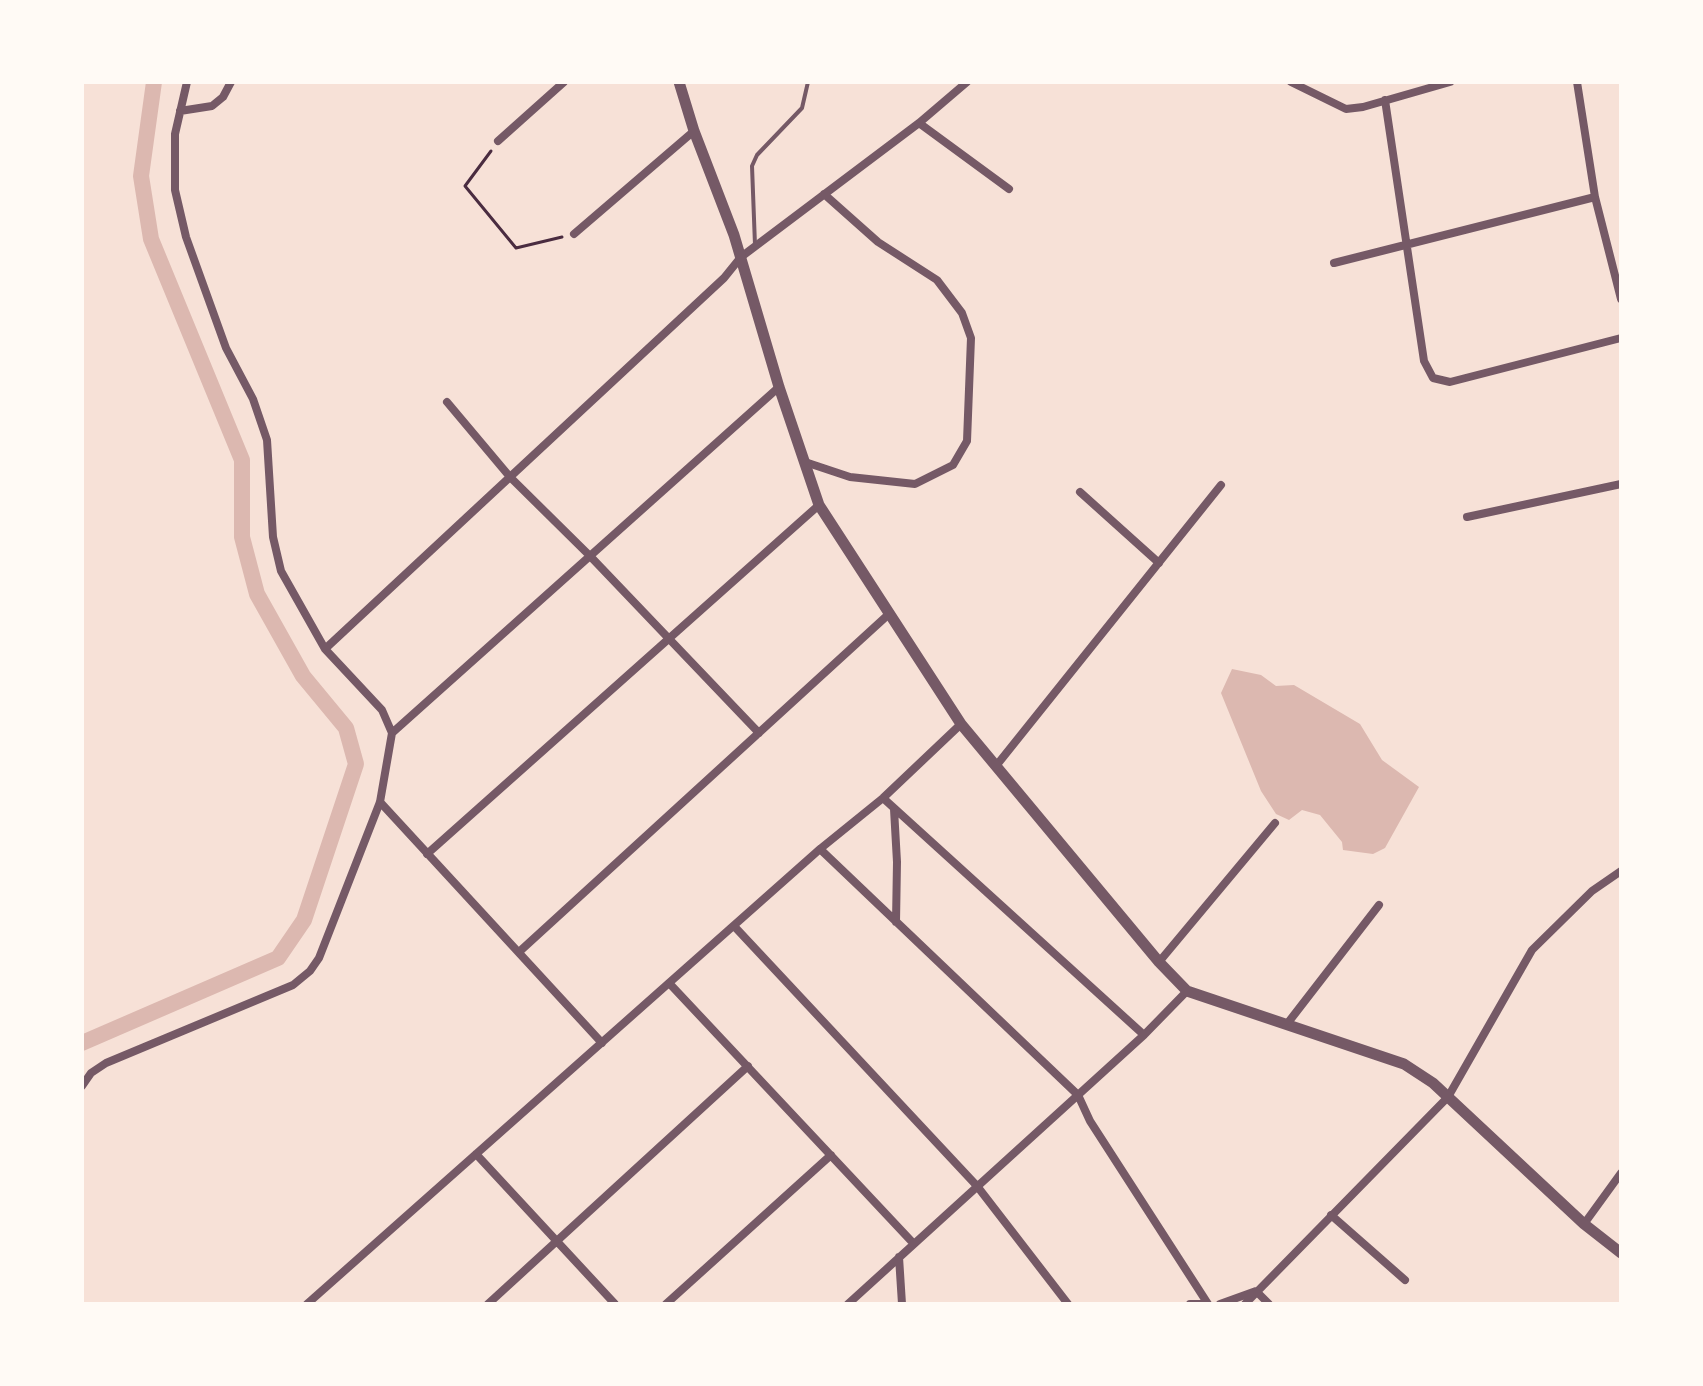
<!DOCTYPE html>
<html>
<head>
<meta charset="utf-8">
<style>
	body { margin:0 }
	#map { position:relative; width:1703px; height:1386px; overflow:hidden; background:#f7e1d7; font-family:"DejaVu Sans",sans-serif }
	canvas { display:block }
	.frame { position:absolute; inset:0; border:84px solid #fffaf5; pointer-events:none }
</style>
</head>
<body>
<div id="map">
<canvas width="1703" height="1386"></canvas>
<div class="frame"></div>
</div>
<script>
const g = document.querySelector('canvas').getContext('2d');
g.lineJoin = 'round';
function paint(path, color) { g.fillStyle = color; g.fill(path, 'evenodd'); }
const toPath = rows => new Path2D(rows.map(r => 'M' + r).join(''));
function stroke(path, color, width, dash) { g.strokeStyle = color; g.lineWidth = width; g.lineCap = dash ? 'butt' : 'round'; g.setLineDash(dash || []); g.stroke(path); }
const water = toPath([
	[1232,669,1261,675,1276,686,1294,685,1360,724,1382,760,1419,787,1385,848,1373,854,1343,850,1342,842,1320,815,1302,810,1289,820,1276,814,1261,791,1221,693]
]);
const canal = toPath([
	[82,1043,278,958,304,920,356,764,346,728,303,676,257,594,242,537,242,460,151,239,141,176,154,82]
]);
const path = toPath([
	[491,151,465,186,516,248,562,237]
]);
const service = toPath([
	[755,245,752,166,757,155,802,108,808,82]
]);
const minor = toPath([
	[1291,82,1346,109,1363,107,1450,82],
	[1577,82,1595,197,1621,299],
	[1385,100,1424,361,1433,378,1450,382,1621,338],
	[180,111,212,106,223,97,231,82],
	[919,123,1009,189],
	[498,141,564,82],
	[574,234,694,131],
	[1334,263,1595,197],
	[447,402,510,477,590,556,759,733],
	[805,462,850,477,915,484,953,465,967,441,971,338,962,313,937,280,878,242,824,194],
	[1080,492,1159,563],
	[1467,517,1621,484],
	[325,649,724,278,741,257,919,123,967,82],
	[392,733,779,387],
	[996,766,1221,485],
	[883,798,1144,1035],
	[380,802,602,1043],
	[894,809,897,862,896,922],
	[820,849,1078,1095,1090,1121,1208,1304],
	[427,854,819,505],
	[734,926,977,1186,1068,1304],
	[519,952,890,613],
	[1159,962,1275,823],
	[669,983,914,1244],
	[1287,1024,1379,905],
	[82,1086,91,1073,106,1063,293,985,310,971,319,958,380,802,392,733,382,710,325,649,281,571,273,537,267,440,253,399,226,348,186,237,175,190,175,134,187,82],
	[476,1154,615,1304],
	[1331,1215,1405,1280],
	[1584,1224,1621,1173],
	[899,1257,902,1304],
	[307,1304,820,849,883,798,961,724],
	[488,1304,748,1066],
	[666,1304,831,1155],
	[848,1304,1144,1035,1187,991],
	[1190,1304,1201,1304],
	[1220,1304,1256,1291,1269,1304],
	[1245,1304,1448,1097,1532,950,1592,891,1621,871]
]);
const tertiary = toPath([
	[679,82,694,131,734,235,779,387,819,505,961,724,1159,962,1187,991,1404,1064,1433,1083,1584,1224,1621,1253]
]);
paint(water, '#dcb8b0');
stroke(canal, '#dcb8b0', 16);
stroke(path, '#4a2c40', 3);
stroke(service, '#755966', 4);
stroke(minor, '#755966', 8);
stroke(tertiary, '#755966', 11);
</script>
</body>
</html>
